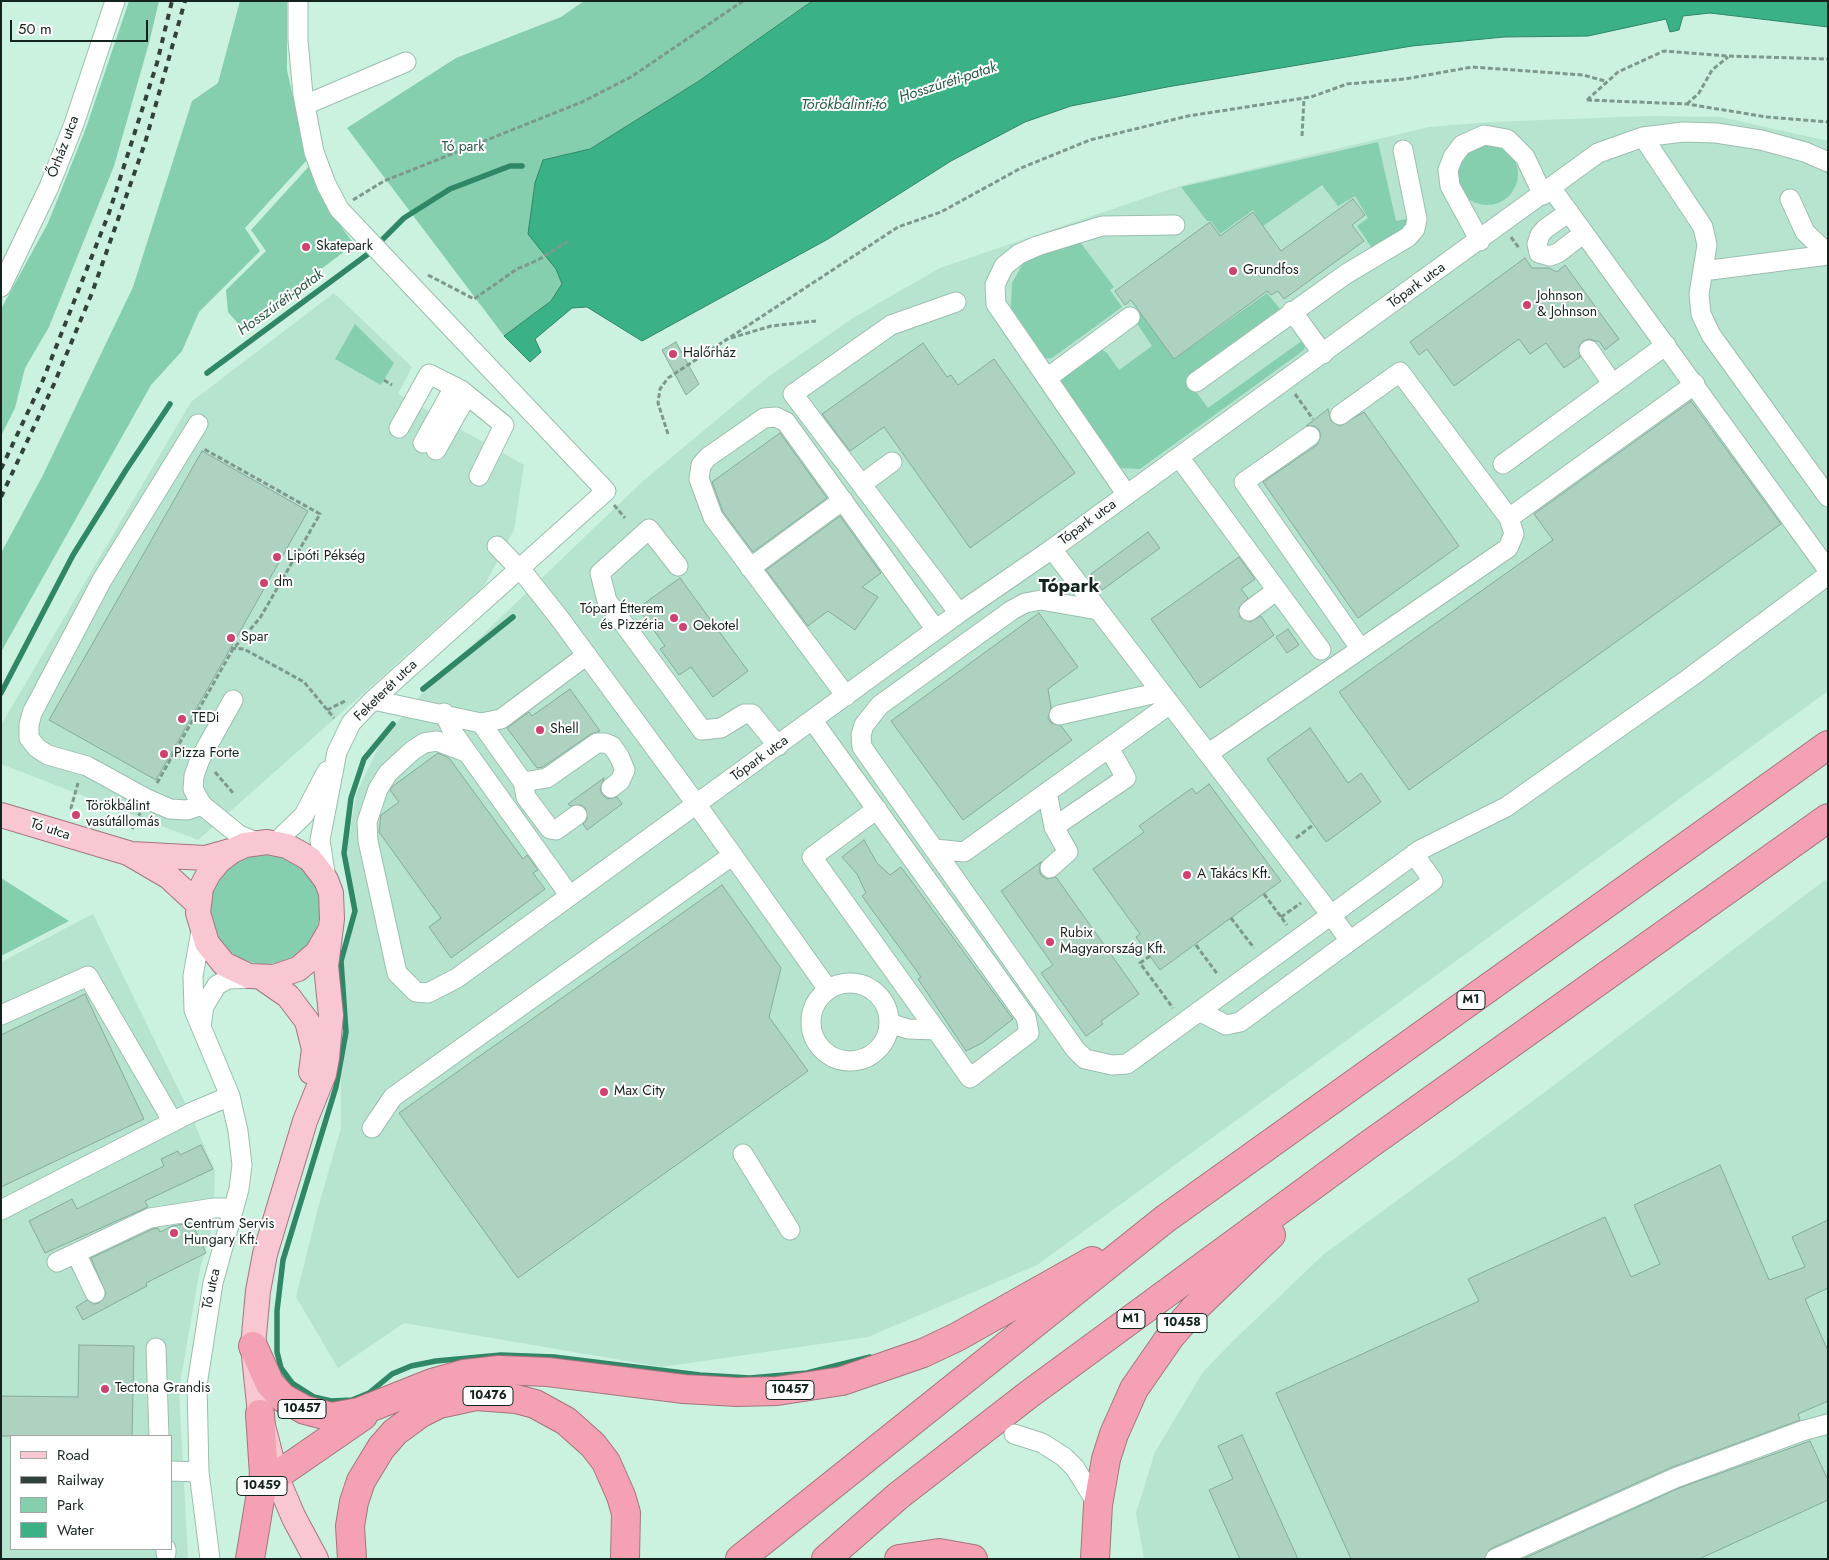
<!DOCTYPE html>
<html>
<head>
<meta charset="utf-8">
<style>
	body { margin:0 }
	#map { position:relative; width:1829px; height:1560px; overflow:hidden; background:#cbf1df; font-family:Jost,sans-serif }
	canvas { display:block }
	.frame { position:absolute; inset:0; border:2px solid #15231d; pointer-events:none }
	.legend { position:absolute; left:10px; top:1435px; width:162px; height:115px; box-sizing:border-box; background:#fff; border:1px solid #a1a7a5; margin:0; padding:6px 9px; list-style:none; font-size:15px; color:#15231d }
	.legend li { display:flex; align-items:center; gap:10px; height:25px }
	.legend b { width:25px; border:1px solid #a1a7a5 }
	.scale { position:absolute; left:10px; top:20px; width:138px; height:22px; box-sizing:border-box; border:2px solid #15231d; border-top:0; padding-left:6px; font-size:15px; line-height:18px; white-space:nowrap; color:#15231d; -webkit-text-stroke:4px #fff; paint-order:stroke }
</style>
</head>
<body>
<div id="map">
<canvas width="1829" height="1560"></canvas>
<div class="frame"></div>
<ul class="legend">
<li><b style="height:6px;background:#f8c7d1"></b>Road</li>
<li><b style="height:6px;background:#31423a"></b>Railway</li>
<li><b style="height:14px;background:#85ceae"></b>Park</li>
<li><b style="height:14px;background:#3ab286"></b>Water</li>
</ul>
<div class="scale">50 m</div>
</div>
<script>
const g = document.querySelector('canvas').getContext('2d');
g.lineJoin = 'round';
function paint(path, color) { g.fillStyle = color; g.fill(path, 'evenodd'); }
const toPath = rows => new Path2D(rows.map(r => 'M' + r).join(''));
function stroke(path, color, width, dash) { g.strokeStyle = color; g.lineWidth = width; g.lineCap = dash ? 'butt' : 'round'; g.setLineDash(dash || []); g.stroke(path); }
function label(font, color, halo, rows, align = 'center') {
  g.font = font + ' Jost,sans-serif'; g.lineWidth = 4; g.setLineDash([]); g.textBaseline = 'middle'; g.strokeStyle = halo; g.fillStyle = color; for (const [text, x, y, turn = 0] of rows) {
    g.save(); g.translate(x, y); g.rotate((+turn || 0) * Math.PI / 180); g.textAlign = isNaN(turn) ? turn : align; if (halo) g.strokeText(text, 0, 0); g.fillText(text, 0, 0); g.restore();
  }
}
const built = toPath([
	[1649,116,1721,117,1828,141,1828,691,1037,1265,868,1337,662,1367,404,1323,338,1368,296,1297,318,1208,341,1128,340,960,357,914,347,850,356,794,382,740,423,692,642,482,768,377,853,318,940,268,1180,186,1429,127,1491,122],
	[334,293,412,367,398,394,524,465,514,530,484,586,198,840,1,764,1,725,191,402],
	[1825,880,1828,883,1828,1559,1144,1559,1136,1513,1155,1452,1203,1372,1234,1340,1324,1254,1541,1095],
	[93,914,190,1113,215,1171,213,1224,200,1269,179,1389,188,1559,1,1559,1,962],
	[11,1436,171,1436,171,1549,11,1549]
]);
const green = toPath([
	[129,1,159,1,149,43,114,166,49,327,25,368,15,408,1,436,1,309,48,223,86,128],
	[240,1,287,1,287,70,307,160,245,228,260,251,199,312,182,351,151,385,1,652,1,553,42,477,133,287,192,101,218,83],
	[584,1,811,1,699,81,590,149,543,160,556,269,562,285,551,301,504,336,347,128,456,58,561,17],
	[1378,142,1396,221,1411,218,1410,226,1374,251,1357,226,1368,218,1355,196,1338,206,1322,185,1263,226,1253,210,1220,234,1211,221,1207,221,1181,187],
	'1456 174a31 31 0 1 1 62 0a31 31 0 1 1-62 0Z',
	[311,164,328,209,354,244,243,329,228,312,226,290,266,251,251,230],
	[1080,242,1114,287,1110,290,1122,307,1052,358,1044,359,1014,320,1011,306,1012,283,1026,258],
	[1267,293,1280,309,1186,378,1208,408,1303,340,1305,345,1304,350,1140,469,1121,468,1062,384,1062,377,1101,349,1107,353,1119,370,1152,346,1136,322,1140,312,1174,359],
	[355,324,394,363,381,385,335,359],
	'210 909a55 55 0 1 1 110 0a55 55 0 1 1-110 0Z',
	[1,878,69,921,1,956]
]);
const water = toPath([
	[812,1,1828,1,1828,27,1710,13,1683,16,1679,30,1670,32,1666,19,1588,36,1504,37,1412,46,1167,87,1071,106,1025,122,951,161,828,239,642,341,587,307,572,308,535,339,541,352,530,362,504,336,551,301,562,284,556,269,528,234,535,183,543,160,590,149,699,81,812,1]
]);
const stream = toPath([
	[207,373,368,254,404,218,450,189,510,166,522,166],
	[423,689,513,617],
	[1,693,73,555,126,470,170,404],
	[393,724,364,759,351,798,344,853,355,911,341,961,346,1032,336,1087,283,1260,277,1311,277,1352,281,1368,292,1383,314,1397,331,1401,352,1400,369,1393,392,1374,411,1366,436,1361,501,1355,554,1357,700,1375,750,1378,807,1373,870,1357]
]);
const building = toPath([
	[1353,199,1365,215,1352,225,1364,241,1284,299,1278,291,1271,295,1267,291,1174,359,1131,300,1125,305,1115,291,1210,222,1220,236,1253,212,1281,251,1353,199],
	[1525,258,1532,268,1549,268,1557,272,1565,265,1619,339,1605,350,1600,342,1589,339,1583,341,1579,346,1580,357,1564,368,1546,343,1530,354,1519,339,1454,386,1427,349,1419,355,1410,342,1525,258],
	[676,342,699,384,686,395,662,350,676,342],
	[923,343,947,377,951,375,958,385,994,359,1075,473,970,548,884,427,850,451,822,414,923,343],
	[1691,401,1781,524,1409,790,1339,692,1553,540,1534,514,1691,401],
	[1328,409,1331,421,1340,426,1364,412,1459,546,1358,618,1263,482,1317,445,1321,436,1319,430,1314,426,1306,426,1328,409],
	[780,433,827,498,753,552,723,512,712,482,780,433],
	[202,451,308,511,156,780,49,720,202,451],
	[840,516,881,573,862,587,878,597,855,630,828,611,808,626,766,570,840,516],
	[1148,532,1160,548,1102,590,1091,574,1148,532],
	[1239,557,1255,579,1241,589,1248,598,1239,607,1240,617,1250,622,1261,616,1274,635,1200,688,1151,619,1239,557],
	[680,578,748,671,713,697,691,667,679,675,660,649,665,646,638,608,680,578],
	[1039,613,1078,667,1048,689,1051,707,1048,718,1051,723,1061,726,1072,740,963,820,891,721,1039,613],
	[1288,629,1299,645,1287,653,1276,637,1288,629],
	[570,689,600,731,591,734,543,767,537,768,507,728,529,712,532,716,570,689],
	[1310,728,1348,783,1361,773,1381,802,1326,842,1267,759,1310,728],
	[438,753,449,758,523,859,527,855,538,870,533,873,545,889,451,958,429,927,441,918,379,832,381,815,399,802,390,790,393,786,438,753],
	[604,778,600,789,602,794,607,799,617,797,622,804,587,830,583,824,587,819,586,809,581,805,570,806,568,804,604,778],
	[1209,784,1281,881,1160,970,1136,937,1140,934,1093,869,1144,832,1139,826,1192,788,1196,794,1209,784],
	[864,840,877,863,890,875,901,867,1013,1019,982,1043,966,1051,918,979,921,977,862,896,866,893,857,874,842,857,864,840],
	[1041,862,1039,870,1041,875,1047,879,1056,877,1139,994,1101,1021,1103,1024,1086,1036,1041,973,1053,965,1001,891,1041,862],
	[722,885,781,968,769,1017,808,1071,518,1278,399,1113,722,885],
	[85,994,144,1119,1,1187,1,1035,85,994],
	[201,1145,213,1169,145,1201,148,1207,45,1253,29,1221,72,1199,77,1209,164,1166,161,1159,178,1151,180,1155,201,1145],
	[1720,1165,1769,1280,1805,1267,1792,1237,1828,1220,1828,1288,1805,1299,1828,1351,1828,1401,1798,1414,1800,1420,1670,1468,1490,1549,1484,1559,1351,1559,1276,1393,1479,1301,1468,1279,1605,1217,1631,1277,1660,1264,1634,1205,1720,1165],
	[192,1223,206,1253,146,1283,147,1286,83,1320,76,1307,87,1300,94,1304,99,1303,106,1294,91,1258,153,1229,158,1228,160,1232,172,1226,192,1223],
	[79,1345,134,1346,132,1436,1,1436,1,1396,78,1397,79,1345],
	[1242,1435,1298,1559,1240,1559,1209,1490,1233,1479,1218,1446,1242,1435],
	[1810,1441,1828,1480,1828,1500,1699,1559,1523,1559,1679,1488,1810,1441]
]);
const path = toPath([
	[1587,100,1618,72,1664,51,1728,56,1828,59],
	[1587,100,1687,104,1767,117,1828,122],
	[1687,104,1699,93,1712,70,1728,57],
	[1302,136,1304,98],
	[353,200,384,181,582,102,631,77,743,1],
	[1511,237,1519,248],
	[428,275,474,299,517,269,538,260,570,240],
	[731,338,771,326,816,321],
	[384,380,392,385],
	[1295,394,1313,419],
	[668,434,658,403,660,389,668,378,898,227,941,212,1021,168,1090,140,1188,116,1311,97,1347,84,1405,79,1472,67,1583,75,1605,81],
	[614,505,625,518],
	[231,648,244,649,304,682,334,718],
	[327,710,345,701],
	[215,772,233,793],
	[157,783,233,649,260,618,320,514,204,449],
	[76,815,71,808,78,783],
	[132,829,140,813],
	[1296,838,1313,825],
	[1264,894,1287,925],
	[1281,917,1301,903],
	[1231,918,1254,948],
	[1196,945,1218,975],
	[1150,956,1140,963,1173,1008]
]);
const minor = toPath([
	[298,1,298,40,303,95,314,152,326,184,339,209,606,491,373,700,351,723,337,752,320,840,326,879],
	[305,105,406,62],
	[1643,137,1703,227,1707,245,1699,294,1701,314,1711,335,1828,497],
	[1552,189,1828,570],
	[1790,199,1805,232,1828,254],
	[1569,212,1545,229,1540,235,1537,244,1539,253,1550,256,1558,253,1584,233],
	[1480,241,1450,186,1448,170,1453,157,1462,145,1484,135,1507,139,1525,157,1543,195],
	[1703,271,1828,255],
	[1,287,49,187,74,124,115,1],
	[956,302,891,325,793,394,959,613],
	[1292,311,1323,354],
	[1589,350,1612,383],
	[1047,378,1130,317],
	[1196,382,1346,274,1408,237,1415,229,1417,219,1403,150],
	[198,424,102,580,32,713,29,725,29,738,37,748,48,755,87,766,147,799,170,809,187,810,202,805],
	[399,428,429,374,461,390,504,425,479,476],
	[1310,436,1244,482,1360,648],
	[423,443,454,387],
	[436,450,467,395],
	[1179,457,1321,650],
	[1503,464,1666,345],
	[862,484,892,462],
	[1127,495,996,304,995,285,1004,266,1019,254,1037,246,1102,226,1175,225],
	[1509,518,1695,384],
	[497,546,526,576,557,615,697,805,827,988],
	[1052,549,1331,915,1420,850,1506,807,1688,679,1828,575],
	[678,566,649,529,600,573,607,601,702,730,721,728,744,714,752,714,778,746],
	[750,568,843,500],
	[1098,610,1041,600,1025,603,1012,610,880,705,864,725,861,735,862,747,1075,1049,1085,1059,1112,1065,1127,1064,1331,915,1350,941,1240,1022,1226,1025,1199,1011],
	[1249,611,1277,590],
	[846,696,713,517,699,479,701,465,708,457,764,418,776,417,786,422,936,630],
	[233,700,200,759,194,776,193,789,202,805,239,835,259,843],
	[373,700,481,723,501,719,587,655],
	[444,713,454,734,570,896],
	[1059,715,1161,692],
	[813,721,1026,1017,1029,1033,970,1078,936,1030,908,1029,889,1023],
	[481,723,523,782,547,778,597,743,605,743,612,746,619,756,625,770,620,781,611,788],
	[466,752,437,741,424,743,412,751,388,773,378,789,367,822,368,841,397,973,416,992,428,993,457,978,959,613,1052,549,1598,153,1643,137,1683,132,1716,133,1761,140,1805,152,1828,162],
	[1209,753,1508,548,1514,534,1509,518,1400,372,1340,415],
	[523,782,526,797,550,829,556,830,577,815],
	[1047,792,1054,827,1068,852,1050,868],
	[877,809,812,857,936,1030],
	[1054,827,1126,778,1109,748],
	[275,843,304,815,327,771],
	[935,849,964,852,1170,704],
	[201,931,193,976,194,1010,230,1096,238,1131,242,1165,239,1189,213,1283,197,1385,199,1472,210,1559],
	[1350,941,1433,881,1414,854],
	'811 1022a39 39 0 1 1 78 0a39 39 0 1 1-78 0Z',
	[1,1015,88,976,173,1122],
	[201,1027,204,1006,217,985,228,979,255,978],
	[372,1128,393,1097,733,855],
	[743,1154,790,1230],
	[1,1210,190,1113,230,1096],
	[76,1253,95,1293],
	[57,1262,150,1218,214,1208,234,1208],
	[156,1348,159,1436],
	[1014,1434,1042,1443,1064,1457,1075,1468,1098,1505],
	[171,1471,199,1472],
	[166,1549,166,1553],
	[1495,1559,1675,1478,1802,1431,1828,1424]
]);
const major = toPath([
	[1,815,128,853,169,877,198,904],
	[132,854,205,858,230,851],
	[262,978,288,996,307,1021,314,1049,311,1072],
	[316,1559,294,1518,276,1476,260,1414,253,1346,258,1291,265,1254,305,1121,324,1074,327,1058,331,1015,326,966,332,919,331,893,326,880,310,859,287,846,267,842,245,845,232,851,219,861,209,873,201,888,198,913,207,943,224,964,249,976,274,977,298,969,317,953,329,932]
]);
const highway = toPath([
	[253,1346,270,1384,283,1398,305,1410,332,1417,359,1412,432,1383,464,1374,499,1370,548,1372,684,1389,737,1392,777,1391,842,1381,923,1353,957,1337,1092,1261],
	[276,1476,363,1416],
	[250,1559,264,1475,260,1414],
	[352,1559,350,1526,354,1502,361,1481,381,1448,395,1432,421,1413,439,1404,476,1396,516,1399,535,1404,566,1421,593,1445,606,1462,621,1496,626,1513,625,1559],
	[740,1559,1165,1219,1828,745],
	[826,1559,898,1496,1028,1395,1367,1146,1828,818],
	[899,1559,939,1553,973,1559],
	[1095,1559,1098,1505,1106,1459,1114,1434,1134,1389,1170,1337,1195,1308,1271,1235]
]);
const rail = toPath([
	[1,469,43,380,109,213,157,63,172,1],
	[1,497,54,384,92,293,145,143,185,1]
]);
const markers = [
	[306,247,5,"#d0426e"],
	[1233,271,5,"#d0426e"],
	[1527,305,5,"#d0426e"],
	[673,354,5,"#d0426e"],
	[277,557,5,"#d0426e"],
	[264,583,5,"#d0426e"],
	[674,618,5,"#d0426e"],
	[683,627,5,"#d0426e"],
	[231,638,5,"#d0426e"],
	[182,719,5,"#d0426e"],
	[540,730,5,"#d0426e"],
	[164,754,5,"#d0426e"],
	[76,815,5,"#d0426e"],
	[1187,875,5,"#d0426e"],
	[1050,942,5,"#d0426e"],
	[604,1092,5,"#d0426e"],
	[174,1233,5,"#d0426e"],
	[105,1389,5,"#d0426e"]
];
const shields = [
	[1471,1000,28],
	[1131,1319,28],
	[1182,1323,50],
	[790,1390,48],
	[488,1396,50],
	[302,1409,48],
	[262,1486,50]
];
const shieldNames = [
	["M1",1471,1000],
	["M1",1131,1319],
	["10458",1182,1323],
	["10457",790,1390],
	["10476",488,1396],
	["10457",302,1409],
	["10459",262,1486]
];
const streetNames = [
	["Őrház utca",64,147,-69],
	["Tópark utca",1417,286,-36],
	["Tópark utca",1088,523,-36],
	["Feketerét utca",386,691,-44],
	["Tópark utca",760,759,-36],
	["Tó utca",50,830,18],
	["Tó utca",212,1289,-78]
];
const parkNames = [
	["Tó park",463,148]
];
const poiNames = [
	["Skatepark",316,247],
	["Grundfos",1243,271],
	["Johnson",1537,297],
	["& Johnson",1537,313],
	["Halőrház",683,354],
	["Lipóti Pékség",287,557],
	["dm",274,583],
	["Tópart Étterem",664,610,"right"],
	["és Pizzéria",664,626,"right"],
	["Oekotel",693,627],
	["Spar",241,638],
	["TEDi",192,719],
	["Shell",550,730],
	["Pizza Forte",174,754],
	["Törökbálint",86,807],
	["vasútállomás",86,823],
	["A Takács Kft.",1197,875],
	["Rubix",1060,934],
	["Magyarország Kft.",1060,950],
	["Max City",614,1092],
	["Centrum Servis",184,1225],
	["Hungary Kft.",184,1241],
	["Tectona Grandis",115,1389]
];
const waterNames = [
	["Hosszúréti-patak",948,83,-18],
	["Törökbálinti-tó",844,105],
	["Hosszúréti-patak",281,303,-36]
];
const districtNames = [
	["Tópark",1069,587]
];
paint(built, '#b7e4cf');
paint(green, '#85ceae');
paint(water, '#3ab286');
stroke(water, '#2f8766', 1);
stroke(stream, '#2f8766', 5.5);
paint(building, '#add2c0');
stroke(building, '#88ab9b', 1);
stroke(minor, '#9bbfae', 21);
stroke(major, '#a5757e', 26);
stroke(highway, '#a5757e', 30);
stroke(path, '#7d998c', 3, [5, 2.5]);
stroke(minor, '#fff', 19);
stroke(major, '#f8c7d1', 24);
stroke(highway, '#f3a1b3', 28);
stroke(rail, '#31423a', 4, [6, 6]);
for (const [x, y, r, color] of markers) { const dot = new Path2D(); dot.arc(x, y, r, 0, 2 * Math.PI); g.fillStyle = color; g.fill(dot); stroke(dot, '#fff', 2); }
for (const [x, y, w] of shields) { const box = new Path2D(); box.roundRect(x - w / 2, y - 9.5, w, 19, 4); g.fillStyle = '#fff'; g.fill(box); stroke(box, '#15231d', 1); }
label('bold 12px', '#15231d', null, shieldNames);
label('14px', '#15231d', '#fff', streetNames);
label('14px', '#275744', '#fff', parkNames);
label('14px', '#15231d', '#fff', poiNames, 'left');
label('italic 15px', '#2a5a46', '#fff', waterNames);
label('bold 19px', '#15231d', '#fff', districtNames);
</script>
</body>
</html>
